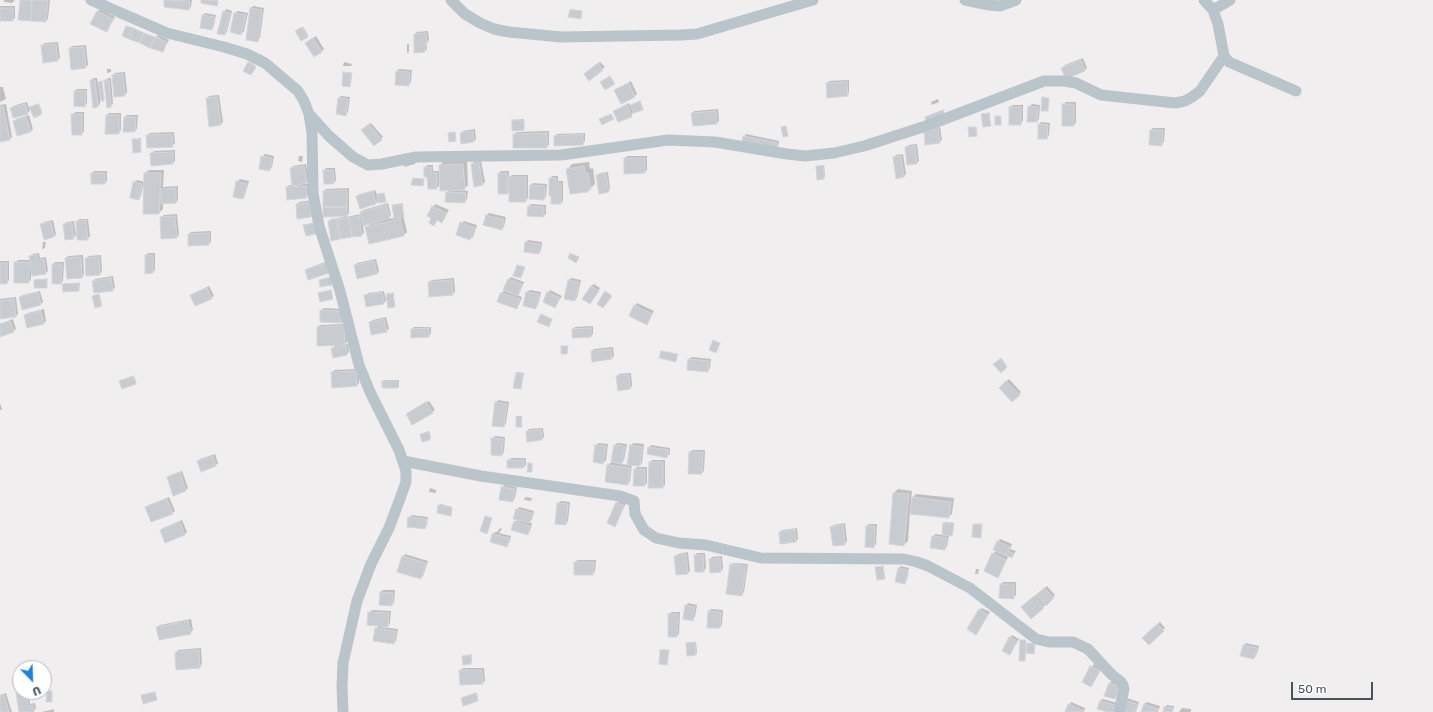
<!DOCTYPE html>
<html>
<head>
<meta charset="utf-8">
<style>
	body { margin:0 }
	#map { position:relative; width:1433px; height:712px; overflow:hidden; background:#f1eeef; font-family:Rubik,sans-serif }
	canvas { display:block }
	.north { position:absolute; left:12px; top:660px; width:40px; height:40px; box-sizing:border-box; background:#fff; border:1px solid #b5bbbe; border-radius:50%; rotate:157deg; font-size:11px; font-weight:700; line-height:16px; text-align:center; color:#47545c }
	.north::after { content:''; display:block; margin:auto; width:14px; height:18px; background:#1d80dc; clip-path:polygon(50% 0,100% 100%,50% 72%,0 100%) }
	.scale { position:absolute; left:1291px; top:682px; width:82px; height:18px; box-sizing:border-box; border:2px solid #47545c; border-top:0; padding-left:5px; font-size:12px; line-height:14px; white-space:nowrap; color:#47545c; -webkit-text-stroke:3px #fff; paint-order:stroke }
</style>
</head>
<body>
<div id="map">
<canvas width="1433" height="712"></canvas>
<div class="north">U</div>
<div class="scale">50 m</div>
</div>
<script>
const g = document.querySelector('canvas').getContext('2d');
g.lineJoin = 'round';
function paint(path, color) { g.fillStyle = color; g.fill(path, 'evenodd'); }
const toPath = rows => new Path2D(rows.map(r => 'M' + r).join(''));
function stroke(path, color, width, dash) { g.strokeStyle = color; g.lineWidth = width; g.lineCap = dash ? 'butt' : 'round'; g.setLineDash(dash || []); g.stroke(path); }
const shadow = toPath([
	[4,0,15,0,12,3,4,2],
	[21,0,50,0,48,19,46,21],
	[165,0,192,0,191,7,189,9,165,6],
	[0,6,15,6,15,18,12,20,0,20],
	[253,6,264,8,260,38,257,40,251,8],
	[100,9,115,17,107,31,97,12],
	[226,9,232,11,227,32,224,34,224,12],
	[571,9,582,11,582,17,581,18,571,10],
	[238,11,248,13,244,31,241,34,231,31,235,13],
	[205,13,216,15,214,26,212,29,201,27,203,15],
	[303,27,308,35,307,36,298,30],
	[428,31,429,40,426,43,427,49,424,51,415,34,417,32],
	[158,35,169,40,163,51,159,40,160,38,156,37],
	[316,36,324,49,322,51,308,41],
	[58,42,60,58,57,60,42,46,45,43],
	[407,44,409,44,409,52,407,53],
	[86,45,88,65,85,67,70,49,72,46],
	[1083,58,1087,68,1085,70,1062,68,1065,65],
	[250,62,256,66,252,73,249,63],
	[344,62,352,64,351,66,343,66],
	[600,62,605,67,602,69,587,72],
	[107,69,111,69,111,72,107,73],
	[399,69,412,70,411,82,408,85,397,71],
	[125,72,127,92,125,95,113,76,115,73],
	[93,78,97,78,98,84,102,81,104,99,100,100,100,104,98,106,94,106,91,81],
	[108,78,111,78,113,104,111,106,107,107,105,81],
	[849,80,849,93,847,95,827,84,829,81],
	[631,81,637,94,635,96,615,90],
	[0,87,3,87,6,99,0,102],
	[77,89,87,89,87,103,85,106,75,91],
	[219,95,223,122,221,124,207,99,209,96],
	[341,96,350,97,348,112,346,114,337,114,339,98],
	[938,99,939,102,932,105,931,102],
	[640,101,643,108,633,113,631,116,614,111,617,109,629,103,630,106],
	[27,102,30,111,27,113,11,108,13,106],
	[1066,102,1076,102,1076,123,1073,125,1063,105],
	[6,104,12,137,10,139,0,138,0,105],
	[39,104,42,112,34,116,31,107],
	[1032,104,1040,105,1039,119,1037,121,1029,107],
	[1013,105,1023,105,1023,121,1020,124,1010,107],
	[718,109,719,121,717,123,692,113,695,111],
	[75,112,84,112,84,131,82,134,72,115],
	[109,113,121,113,121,130,118,133,107,115],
	[983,113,990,113,990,125,982,114],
	[29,115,33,129,31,131,14,122,16,119],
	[127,115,138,115,137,129,134,131,125,117],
	[524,119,524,129,513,121,514,120],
	[1041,122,1050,123,1049,135,1047,138,1039,125],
	[371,123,383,137,381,139,365,128],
	[940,127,942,140,939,142,927,129],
	[1153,128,1165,128,1164,142,1161,145,1151,130],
	[475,129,476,139,474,141,461,133,463,131],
	[549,131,549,145,546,147,514,134,517,132],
	[174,132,175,143,172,146,147,136,150,133],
	[585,133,585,141,583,144,555,136,557,134],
	[746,134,779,141,778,147,744,137],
	[141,138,141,151,133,140],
	[917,144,919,161,917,163,906,147,909,145],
	[175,150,175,161,173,163,152,165,151,154,154,151],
	[265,154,274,156,272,167,269,170,262,157],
	[903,154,906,174,904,176,894,158,896,155],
	[299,156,303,156,302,162,298,161],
	[627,156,647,156,647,170,645,172,625,159],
	[467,160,468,185,464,189,458,189,458,190,468,191,467,199,465,202,447,193,450,189,440,165,444,161],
	[415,161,415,164,404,167,404,164],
	[481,161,485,182,482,185,472,164,474,162],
	[589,162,590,169,593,168,595,184,587,191,567,170,572,164],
	[306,164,309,180,305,184,308,184,308,195,306,197,287,188,289,185,293,185,291,169,293,166],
	[427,165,433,165,433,171,439,171,439,186,436,188,425,168],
	[824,165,825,177,818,178,817,166],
	[326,168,335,168,336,180,334,183,324,171],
	[149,170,164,170,163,187,178,186,178,200,176,202,163,203,163,209,159,213,144,182,141,196,138,199,134,182,137,180,145,182,145,173],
	[94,171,107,171,107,181,105,183,92,173],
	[501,171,509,171,509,178,512,175,528,175,528,198,526,201,510,190,507,193,499,174],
	[608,172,610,189,608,191,597,175,600,173],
	[552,176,558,176,558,181,563,181,563,201,561,203,552,203,550,179],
	[240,179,249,181,245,195,243,198,237,182],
	[533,183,547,184,546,197,543,199,531,185],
	[349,188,349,213,346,217,361,214,361,213,363,210,388,203,391,215,387,219,395,218,393,205,403,203,403,215,407,232,403,236,367,227,371,223,363,225,364,233,361,235,329,221,331,219,344,217,344,216,324,191,326,189],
	[375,190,377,195,385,194,385,201,379,200,376,203,357,196,360,194],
	[312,200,313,214,311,216,297,204,299,202],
	[435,204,449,210,442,222,438,220,434,224,433,217,429,215],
	[531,204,546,205,546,214,543,216,529,206],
	[489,213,506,217,504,227,501,229,487,215],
	[177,214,179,235,176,238,161,217,164,215],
	[79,219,88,219,90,236,87,239,77,222],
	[53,220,56,234,54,237,42,225,44,222],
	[74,221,76,235,73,238,64,224,67,222],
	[464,221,477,225,473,237,470,239,461,223],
	[211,231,211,242,208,244,189,234,191,232],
	[528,240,542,242,541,250,539,253,526,242],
	[43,242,46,242,45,248,42,249],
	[39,253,40,258,46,257,48,271,45,273,31,275,31,280,28,282,15,263,18,260,31,260,30,256,33,254],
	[148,253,155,253,155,270,153,272,146,255],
	[83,255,84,274,82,277,66,258,68,256],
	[101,255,102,272,99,274,87,258,89,256],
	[376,259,379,271,377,274,355,265,357,263],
	[0,261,9,261,9,280,7,283,0,283],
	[328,261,328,272,306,270,309,268],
	[55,262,64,262,63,281,61,283,53,283,53,265],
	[113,276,115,288,112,290,93,281,95,279],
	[511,277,524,282,520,292,517,295,522,297,519,305,516,308,498,302,501,293,504,291,509,279],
	[454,278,455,292,452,294,429,282,432,280],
	[571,278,581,280,577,298,575,300,565,298,569,280],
	[36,279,47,279,47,286,35,287],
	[80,283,79,290,63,291,64,284],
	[594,284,600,288,592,300,591,286],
	[209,286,214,296,211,298,191,295,194,293],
	[332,290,332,299,319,293,320,292],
	[530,290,541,292,538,305,535,308,524,305,527,292],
	[550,290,562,296,555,307,548,293],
	[40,291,43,302,40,305,20,297,23,295],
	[384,291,386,301,383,303,366,296,368,293],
	[388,293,394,293,394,306,387,294],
	[16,297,18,314,16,316,0,318,0,299],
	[637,303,654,311,646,324,635,306],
	[324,308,344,309,344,319,321,311],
	[44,309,46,321,44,323,25,315,28,313],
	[386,317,389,329,386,331,370,322,373,320],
	[13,319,16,329,13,331,0,336,0,324],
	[346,324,347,342,344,345,348,344,349,352,347,354,332,349,336,344,318,327,320,325],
	[593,326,593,334,591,336,573,330,575,327],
	[414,327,431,327,431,334,428,336,412,330],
	[613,347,614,356,612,358,592,351,594,349],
	[662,351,678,354,676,360,675,361,661,352],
	[692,357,711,359,710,368,708,371,689,359],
	[1001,358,1007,366,1001,371,995,364],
	[358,369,359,383,357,385,332,373,334,370],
	[517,372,524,373,521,388,517,373],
	[631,373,632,386,630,389,618,390,617,377,619,374],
	[134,376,136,382,136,383,120,381],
	[1009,379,1021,392,1012,401,1000,388],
	[384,380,399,380,399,387,383,387],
	[498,400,509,402,506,423,504,426,496,403],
	[429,401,435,410,432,412,409,412],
	[0,403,2,409,0,411],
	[517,416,522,416,521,426,517,417],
	[543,428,544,437,542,439,527,432,529,429],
	[429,431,431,438,423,441,421,434],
	[495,436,505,437,504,452,502,455,492,439],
	[599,443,608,444,606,460,603,463,596,445],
	[617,443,627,444,624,460,621,464,628,465,631,445,634,443,644,444,642,463,639,465,632,464,630,481,628,483,608,465,610,463,612,463,615,445],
	[651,445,670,448,670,454,667,456,649,448],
	[692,450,705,450,704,471,701,473,689,473,690,452],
	[215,454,218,463,216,465,198,461,200,459],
	[511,458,526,458,526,465,524,467,508,461],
	[652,460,665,460,665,485,662,487,650,462],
	[637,467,647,467,647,483,645,485,635,470],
	[182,471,188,488,186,490,174,494,168,477,170,475],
	[504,485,517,487,515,498,513,501,502,488],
	[430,488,436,490,436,493,429,492],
	[898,489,912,491,911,499,916,494,954,498,952,514,948,517,910,513,908,541,904,545,894,493],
	[169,497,175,511,172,513,146,507,149,505],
	[525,497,532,498,531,501,524,500],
	[561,501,570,502,568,521,565,524,558,503],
	[619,501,626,503,617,523,615,525,617,503],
	[440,504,452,507,451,514,438,512],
	[519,507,534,511,532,519,529,523,532,523,530,531,527,534,515,522,518,519,517,510],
	[412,515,428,517,427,525,425,528,409,518],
	[182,520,187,532,185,534,161,531,163,528],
	[945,522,954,523,953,534,949,535,947,547,944,549,933,537,935,534,943,535],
	[845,523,847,541,845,544,831,527,834,525],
	[869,524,877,524,876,544,873,547,867,526],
	[500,528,502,529,499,533,511,536,509,543,506,545,491,541,493,534,495,532,497,532],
	[797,528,798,539,796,541,780,532,782,530],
	[1000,539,1012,544,1010,549,1016,551,1012,557,1009,555,1000,574,998,577,993,554,997,550,998,542],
	[688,552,690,571,688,573,675,556,678,554],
	[697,553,705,553,706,568,704,571,695,556],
	[405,554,428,561,423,576,421,578,403,557],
	[722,556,723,569,720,571,710,560,712,557],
	[578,560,596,560,595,571,593,574,575,574,575,562],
	[733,563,748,564,744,592,742,595,731,565],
	[901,566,909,568,907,580,904,583,899,568],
	[976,569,979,569,978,574,975,574],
	[1003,582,1016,582,1016,595,1013,598,1001,584],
	[1047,586,1055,595,1043,607,1024,605],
	[383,590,395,590,394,602,392,605,380,604,381,592],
	[688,603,697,605,695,617,693,619,686,606],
	[982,608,990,612,978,631,980,610],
	[711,609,723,610,722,625,720,627,709,611],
	[372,610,391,611,390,623,388,626,381,625,381,627,398,629,396,641,394,643,376,629,379,625,369,613],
	[672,612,680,612,679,634,677,636,669,614],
	[191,619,193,630,190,633,157,627,160,625],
	[1160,622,1165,628,1149,643,1144,638],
	[1012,635,1019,639,1010,654,1010,638],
	[696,642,697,653,688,655,687,643],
	[1246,643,1259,646,1256,656,1254,658,1241,655,1244,645],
	[201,648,202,664,200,667,176,653,178,650],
	[662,649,669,650,667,664,660,663],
	[471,654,472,662,471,663,463,656],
	[1094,664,1101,668,1091,686,1083,682],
	[463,668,484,668,485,681,482,683,460,671],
	[1112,681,1121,684,1117,696,1115,698,1106,695,1110,683],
	[19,691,28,692,30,704,35,703,36,708,34,711,20,712,17,694],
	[6,693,12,712,1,712,0,695],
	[477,693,478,700,464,704,463,697],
	[1127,698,1139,702,1136,712,1121,712],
	[1103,699,1117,703,1113,712,1111,712,1100,701],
	[1071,702,1085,708,1084,712,1066,712],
	[1147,702,1160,706,1158,712,1142,712,1144,704],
	[1167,705,1174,706,1173,712,1164,712,1165,707],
	[1182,708,1191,709,1191,712,1179,712],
	[54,709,54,712,42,712]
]);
const building = toPath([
	[20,0,32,0,31,21,18,20,20,0],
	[32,0,48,0,46,22,31,21,32,0],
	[164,0,190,1,189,10,164,7,164,0],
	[201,0,218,0,217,6,201,3,201,0],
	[0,8,13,8,13,21,0,21,0,8],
	[250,8,262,10,258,42,246,40,250,8],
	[570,10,582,11,581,19,568,17,570,10],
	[97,11,113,19,107,32,90,24,97,11],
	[223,11,230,13,225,35,217,34,223,11],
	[234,13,246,15,241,35,230,32,234,13],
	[202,15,215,17,212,30,200,28,202,15],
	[126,26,133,28,129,39,122,36,126,26],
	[302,27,308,37,301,41,295,31,302,27],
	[133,28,144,33,140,43,129,39,133,28],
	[144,33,155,37,150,48,140,43,144,33],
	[426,33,427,44,424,44,425,52,414,53,414,34,426,33],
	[155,37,167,42,163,52,150,48,155,37],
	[313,38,322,52,314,57,305,43,313,38],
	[56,44,58,61,43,63,41,45,56,44],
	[84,47,86,68,71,70,69,48,84,47],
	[1081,60,1085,71,1066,79,1061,68,1081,60],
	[248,62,256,67,251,75,243,71,248,62],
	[598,63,603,70,589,81,584,74,598,63],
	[396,71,410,72,409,86,395,85,396,71],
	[343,72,352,73,350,87,342,86,343,72],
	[123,74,125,96,114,97,112,75,123,74],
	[610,76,615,84,605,90,600,82,610,76],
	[90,80,95,80,98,107,93,108,90,80],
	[104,80,109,80,111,107,107,108,104,80],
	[102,81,104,101,101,101,98,82,102,81],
	[847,82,848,96,827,98,826,83,847,82],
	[629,83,635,97,621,104,614,90,629,83],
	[74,91,86,91,85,107,74,106,74,91],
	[217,97,221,125,209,127,206,98,217,97],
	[1042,97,1049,98,1048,111,1041,111,1042,97],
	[338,98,348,99,346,116,336,114,338,98],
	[640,101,643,110,634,113,630,105,640,101],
	[25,104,28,114,13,118,10,108,25,104],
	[38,104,42,114,34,118,29,107,38,104],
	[1062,104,1074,104,1074,126,1062,126,1062,104],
	[627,105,632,117,618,122,613,111,627,105],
	[3,106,10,140,0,142,0,107,3,106],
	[1028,106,1038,107,1037,122,1027,122,1028,106],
	[1009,107,1021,107,1021,125,1009,125,1009,107],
	[943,110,945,117,927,123,925,117,943,110],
	[716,111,717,124,693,126,691,113,716,111],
	[989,113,991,126,983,127,981,114,989,113],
	[71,114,82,114,82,135,72,135,71,114],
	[611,114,614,119,602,125,599,119,611,114],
	[106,115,119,115,119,134,105,134,106,115],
	[995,116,1001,116,1001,125,995,125,995,116],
	[26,117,31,132,17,136,13,121,26,117],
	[124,117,136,117,135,132,123,132,124,117],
	[512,120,524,120,524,130,512,131,512,120],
	[369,124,382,140,374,146,361,130,369,124],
	[1038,124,1048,125,1047,139,1038,139,1038,124],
	[786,126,788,136,783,137,781,127,786,126],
	[968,127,976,127,977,136,969,137,968,127],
	[938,129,940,143,925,145,924,131,938,129],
	[1150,130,1163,130,1162,146,1149,145,1150,130],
	[473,131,474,142,461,144,460,133,473,131],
	[455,132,456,141,449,142,448,133,455,132],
	[547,133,547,148,513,148,513,134,547,133],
	[172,134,173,147,147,148,146,135,172,134],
	[583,134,583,145,554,146,554,136,583,134],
	[743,136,777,143,776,151,742,144,743,136],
	[132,139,140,139,141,152,133,153,132,139],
	[915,146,917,164,907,165,905,147,915,146],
	[173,152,173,164,151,166,150,153,173,152],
	[261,156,272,158,270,171,259,169,261,156],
	[901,156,904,177,896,179,893,157,901,156],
	[624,158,645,158,645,173,624,174,624,158],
	[479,163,483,185,474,187,471,164,479,163],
	[463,164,465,190,440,191,439,165,463,164],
	[304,166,307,183,292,186,290,168,304,166],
	[584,166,585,173,588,173,591,190,588,190,588,192,570,194,566,169,584,166],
	[816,166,824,166,824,179,817,180,816,166],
	[424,167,431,167,431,173,437,173,437,189,428,189,427,177,424,177,424,167],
	[323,170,333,170,334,184,324,184,323,170],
	[91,173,105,173,105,184,91,184,91,173],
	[144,173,161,173,159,214,143,214,144,173],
	[498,173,507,173,508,194,498,194,498,173],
	[606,173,609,192,599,194,596,175,606,173],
	[509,177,526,177,526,202,509,202,509,177],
	[413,178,424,179,423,186,411,185,413,178],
	[549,178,556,178,556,183,561,183,561,204,551,204,551,196,549,196,549,178],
	[236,181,247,184,243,199,233,197,236,181],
	[133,182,142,184,139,200,130,198,133,182],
	[530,185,545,186,544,200,529,199,530,185],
	[306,186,307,198,287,200,286,187,306,186],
	[176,188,176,203,161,204,161,189,176,188],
	[347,190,347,207,323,207,323,191,347,190],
	[373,191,376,204,360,209,356,196,373,191],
	[446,192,466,193,465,203,445,202,446,192],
	[384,193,386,202,378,203,377,194,384,193],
	[310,202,311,217,297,219,296,204,310,202],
	[402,204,404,217,394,218,392,205,402,204],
	[386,205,390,218,363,226,360,212,386,205],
	[432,206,447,213,442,223,437,220,434,226,429,223,431,218,427,216,432,206],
	[528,206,544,207,544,217,527,216,528,206],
	[323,207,347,207,347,216,323,217,323,207],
	[486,215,504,220,502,230,483,225,486,215],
	[175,216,177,238,161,239,160,217,175,216],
	[359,216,362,236,352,237,349,218,359,216],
	[349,218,352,237,340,239,337,219,349,218],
	[337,219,340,239,331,241,328,221,337,219],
	[400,219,404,236,369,244,365,227,400,219],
	[86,220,88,240,77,240,76,221,86,220],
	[51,222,54,237,44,240,40,224,51,222],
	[460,222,475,228,470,240,456,235,460,222],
	[72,223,74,239,65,240,63,224,72,223],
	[314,223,316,234,306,236,303,225,314,223],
	[209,233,209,245,188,246,188,234,209,233],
	[525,242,540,244,539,254,524,252,525,242],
	[570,253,579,257,576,263,568,258,570,253],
	[37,255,38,260,44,259,46,274,32,276,29,256,37,255],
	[145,255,153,255,153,273,145,274,145,255],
	[81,257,82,278,67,279,65,258,81,257],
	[99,257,100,275,86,276,85,258,99,257],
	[374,261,377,274,357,279,354,265,374,261],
	[14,262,29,262,29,283,14,283,14,262],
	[0,263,7,263,7,284,0,284,0,263],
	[326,263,329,273,308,280,305,270,326,263],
	[52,264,62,264,61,284,52,284,52,264],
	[517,265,525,267,521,278,513,276,517,265],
	[331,277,332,285,320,287,319,280,331,277],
	[111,278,113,291,94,293,92,281,111,278],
	[47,279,47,288,34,288,34,280,47,279],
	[508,279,522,284,518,296,503,290,508,279],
	[452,280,453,295,429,297,428,282,452,280],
	[568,280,579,282,575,301,564,299,568,280],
	[79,283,79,291,63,292,62,284,79,283],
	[591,286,599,291,590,304,582,299,591,286],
	[207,288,212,299,195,306,190,295,207,288],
	[331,290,333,299,320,302,318,293,331,290],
	[605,291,612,296,603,308,597,304,605,291],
	[38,292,41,305,22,310,19,297,38,292],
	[382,292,384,304,366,307,364,295,382,292],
	[526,292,539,294,536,309,523,306,526,292],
	[547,292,560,298,555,308,543,302,547,292],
	[393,293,395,307,388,308,386,294,393,293],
	[500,293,520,299,517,309,497,302,500,293],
	[99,294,102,306,95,308,92,296,99,294],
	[14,299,16,317,0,319,0,301,14,299],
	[634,305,652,314,647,325,629,316,634,305],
	[320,310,342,311,342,323,320,322,320,310],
	[41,311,44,324,27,328,24,315,41,311],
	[541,314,552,319,549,327,537,322,541,314],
	[384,319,387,332,371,335,369,322,384,319],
	[10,321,14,332,0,337,0,324,10,321],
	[344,326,345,345,317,346,317,327,344,326],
	[429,328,429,337,411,338,411,329,429,328],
	[591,328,591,337,572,338,572,329,591,328],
	[713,340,720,343,716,353,709,350,713,340],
	[346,346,347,355,333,358,331,348,346,346],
	[561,346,568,346,567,354,561,354,561,346],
	[611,349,612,359,592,362,591,351,611,349],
	[661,351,677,354,676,362,659,358,661,351],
	[688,359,709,361,708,372,687,370,688,359],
	[1000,359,1007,367,1001,373,993,364,1000,359],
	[356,371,357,386,332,388,331,372,356,371],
	[516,373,523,374,521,389,513,388,516,373],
	[629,375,630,389,618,391,616,376,629,375],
	[133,376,136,384,122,389,119,381,133,376],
	[382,381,398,381,398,388,382,388,382,381],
	[1006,381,1020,395,1012,402,999,388,1006,381],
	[426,402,433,413,412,425,406,414,426,402],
	[495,402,507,404,504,427,492,426,495,402],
	[516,417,521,417,522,427,516,427,516,417],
	[541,430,542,440,527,442,526,431,541,430],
	[428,432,430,440,422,442,420,434,428,432],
	[491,438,503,439,502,456,491,455,491,438],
	[595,445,606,446,603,464,593,462,595,445],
	[614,445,625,446,622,464,611,462,614,445],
	[630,445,642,447,640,466,627,465,630,445],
	[648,447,669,450,667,458,647,454,648,447],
	[689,452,703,452,702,474,688,474,689,452],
	[213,456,216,466,201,472,197,461,213,456],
	[507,460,524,460,524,468,507,468,507,460],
	[649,462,663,462,663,488,648,488,649,462],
	[528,463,532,463,532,472,527,472,528,463],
	[607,465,630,468,628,485,605,482,607,465],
	[634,469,645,469,645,486,633,486,634,469],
	[180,472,186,491,173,496,167,477,180,472],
	[501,487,515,489,513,502,499,500,501,487],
	[893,493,909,494,904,546,889,544,893,493],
	[912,497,951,502,949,518,910,514,912,497],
	[167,499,173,514,151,522,145,507,167,499],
	[616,502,624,506,615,527,607,523,616,502],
	[557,503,568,504,566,525,555,524,557,503],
	[438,505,452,508,451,516,437,513,438,505],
	[516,509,532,513,530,523,513,519,516,509],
	[485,516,492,518,487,534,480,531,485,516],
	[408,517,427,519,425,529,407,527,408,517],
	[514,521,530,526,528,535,511,530,514,521],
	[180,522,185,535,165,543,160,530,180,522],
	[943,523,954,523,952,536,942,535,943,523],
	[973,524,982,524,981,538,972,537,973,524],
	[843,525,845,545,833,546,830,527,843,525],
	[866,526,875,526,874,548,865,547,866,526],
	[795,529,796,542,780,544,779,532,795,529],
	[492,534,509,538,507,547,490,542,492,534],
	[932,536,947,538,945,550,930,548,932,536],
	[997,541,1010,547,1008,551,1014,554,1012,558,993,550,997,541],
	[992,553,1006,560,998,578,984,571,992,553],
	[686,554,688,574,676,575,674,556,686,554],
	[694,555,703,555,704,572,695,572,694,555],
	[402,556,426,563,421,579,397,572,402,556],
	[720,558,721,572,710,573,709,559,720,558],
	[574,562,594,562,593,575,574,575,574,562],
	[730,564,746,566,742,596,726,594,730,564],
	[883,566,885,579,877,580,875,567,883,566],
	[898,568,908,570,905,584,895,582,898,568],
	[1000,584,1014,584,1014,599,999,598,1000,584],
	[1044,588,1054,598,1046,606,1036,595,1044,588],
	[380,592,393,593,392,606,379,605,380,592],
	[1034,596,1044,608,1031,619,1021,607,1034,596],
	[685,605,695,607,693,621,683,619,685,605],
	[979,609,988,615,976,635,967,629,979,609],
	[708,611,721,612,720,628,707,628,708,611],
	[368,612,389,613,388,627,367,625,368,612],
	[668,614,678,614,677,637,668,637,668,614],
	[188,621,191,634,159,640,156,627,188,621],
	[1157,624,1164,631,1149,645,1142,638,1157,624],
	[375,628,396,631,394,644,373,641,375,628],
	[1009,637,1017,641,1010,655,1002,651,1009,637],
	[1020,640,1026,640,1025,661,1019,661,1020,640],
	[695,642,696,655,687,656,686,643,695,642],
	[1027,643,1035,644,1034,654,1026,653,1027,643],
	[1243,645,1257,648,1254,659,1240,656,1243,645],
	[199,650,200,668,176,670,175,652,199,650],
	[660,650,669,650,667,665,659,664,660,650],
	[471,655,471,664,463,665,462,656,471,655],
	[1090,666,1100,671,1091,687,1082,682,1090,666],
	[459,670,482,670,483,684,460,685,459,670],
	[1109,683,1119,686,1115,699,1104,696,1109,683],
	[47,691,52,691,52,702,46,702,47,691],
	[26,692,28,706,33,705,34,712,19,712,16,693,26,692],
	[155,692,157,700,143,704,141,695,155,692],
	[476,693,478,701,463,706,461,698,476,693],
	[4,695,9,712,0,712,0,696,4,695],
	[1124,700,1137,704,1135,712,1120,712,1124,700],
	[1100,701,1115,705,1113,712,1107,712,1097,709,1100,701],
	[1068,704,1084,711,1083,712,1065,712,1068,704],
	[1144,704,1158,709,1157,712,1141,712,1144,704],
	[1164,707,1173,708,1172,712,1163,712,1164,707]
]);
const minor = toPath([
	[91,0,167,33,224,47,247,54,265,63,298,91,304,101,309,114,312,133,313,193,319,226,340,291,359,365,370,392,399,450,406,471,406,482,401,496,389,528,371,564,357,601,343,663,342,686,343,712],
	[451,0,465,14,480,23,494,29,509,32,561,37,681,35,697,34,813,0],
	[965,0,989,5,1000,6,1016,0],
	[1204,0,1213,10,1218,24,1224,56,1229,62,1296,91],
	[1213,10,1230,0],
	[309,114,329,136,353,157,368,165,382,164,416,157,561,155,668,140,715,142,787,154,805,156,834,153,864,146,926,126,1044,81,1064,81,1076,83,1101,95,1175,103,1185,101,1192,97,1200,91,1224,56],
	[403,461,481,476,620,496,634,501,635,514,644,530,656,538,679,543,706,545,761,558,904,559,917,562,928,566,970,588,1036,639,1049,642,1073,642,1088,649,1111,674,1121,682,1123,685,1124,689,1119,712]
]);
paint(shadow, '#0003');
paint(building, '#c8ccd1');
stroke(building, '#d3d5da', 1);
stroke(minor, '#bac4cb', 11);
</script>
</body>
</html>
